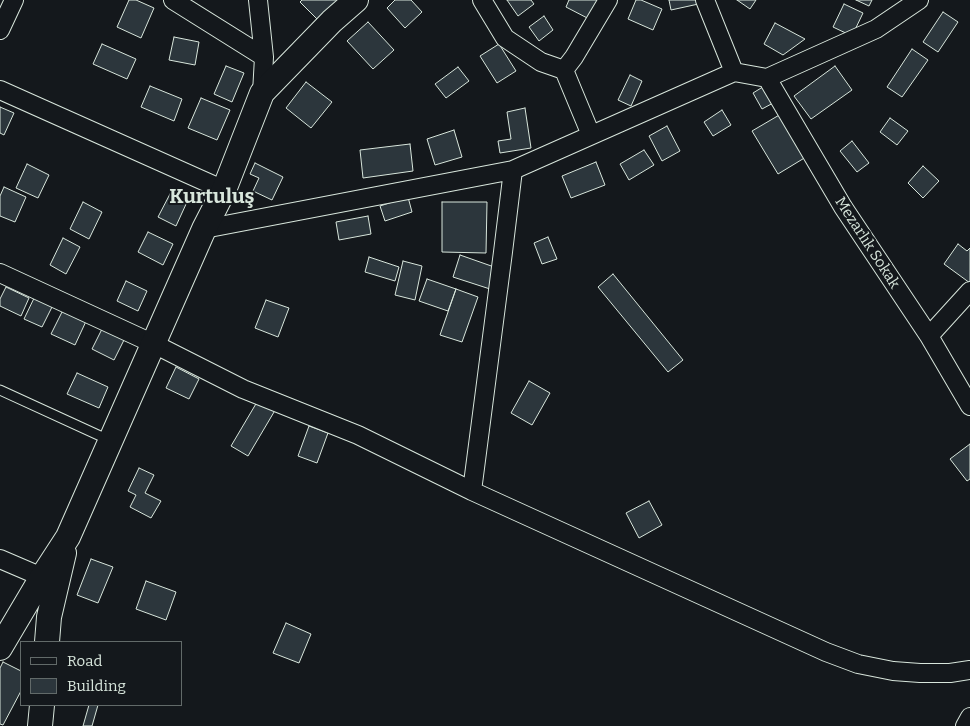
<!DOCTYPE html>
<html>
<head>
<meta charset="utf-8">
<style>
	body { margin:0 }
	#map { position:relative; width:970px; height:726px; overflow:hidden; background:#14181c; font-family:Bitter,serif }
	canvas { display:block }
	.legend { position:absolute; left:20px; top:641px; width:162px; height:65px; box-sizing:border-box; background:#14181c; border:1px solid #626a69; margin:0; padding:6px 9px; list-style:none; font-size:15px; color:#d8e6dc }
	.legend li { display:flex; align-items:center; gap:10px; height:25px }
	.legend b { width:25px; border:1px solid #626a69 }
</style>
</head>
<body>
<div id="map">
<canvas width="970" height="726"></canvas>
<ul class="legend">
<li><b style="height:6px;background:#14181c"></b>Road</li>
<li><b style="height:14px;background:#2c363c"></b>Building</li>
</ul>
</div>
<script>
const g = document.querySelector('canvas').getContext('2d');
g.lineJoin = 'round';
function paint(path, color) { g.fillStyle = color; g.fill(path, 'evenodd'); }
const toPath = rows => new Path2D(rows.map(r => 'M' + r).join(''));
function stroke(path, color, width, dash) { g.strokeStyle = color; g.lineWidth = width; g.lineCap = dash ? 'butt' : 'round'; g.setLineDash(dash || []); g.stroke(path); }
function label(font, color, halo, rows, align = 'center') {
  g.font = font + ' Bitter,serif'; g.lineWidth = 4; g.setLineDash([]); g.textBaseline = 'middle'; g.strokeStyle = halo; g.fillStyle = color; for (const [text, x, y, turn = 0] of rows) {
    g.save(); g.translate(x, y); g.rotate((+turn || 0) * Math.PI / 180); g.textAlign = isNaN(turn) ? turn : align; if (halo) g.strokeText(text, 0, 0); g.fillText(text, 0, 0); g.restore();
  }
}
const building = toPath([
	[129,0,136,0,154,8,141,38,117,27,129,0],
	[302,0,338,0,318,20,300,2,302,0],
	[395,0,411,0,422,12,405,28,387,8,395,0],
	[507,0,531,0,534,4,518,16,507,0],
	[569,0,600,0,593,21,566,7,569,0],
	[636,0,641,0,662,9,653,30,628,19,636,0],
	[669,0,702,0,703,3,671,10,669,0],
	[737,0,756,0,750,9,737,0],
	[856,0,872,0,869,6,856,0],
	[844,4,863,13,852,36,833,27,844,4],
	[943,12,958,22,938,52,923,42,943,12],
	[544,16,553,30,539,41,529,27,544,16],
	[368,22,394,50,373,69,347,41,368,22],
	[775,23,805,39,783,55,764,44,775,23],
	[174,37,199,42,195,65,169,60,174,37],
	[102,44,136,59,127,79,93,64,102,44],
	[499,44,516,71,497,83,480,56,499,44],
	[912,49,928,60,902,97,887,87,912,49],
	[226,66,244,73,232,102,214,94,226,66],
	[835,66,852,90,811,119,794,96,835,66],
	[458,67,469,81,446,98,435,84,458,67],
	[630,75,642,81,631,106,618,100,630,75],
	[306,82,332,102,311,128,286,108,306,82],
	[766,85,775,102,762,109,753,93,766,85],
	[150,86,182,99,174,121,141,107,150,86],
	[201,98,230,110,217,140,188,128,201,98],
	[0,107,14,113,4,135,0,133,0,107],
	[525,108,531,148,500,153,498,141,511,139,507,112,525,108],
	[722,110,731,125,713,136,704,122,722,110],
	[781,114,806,157,778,174,752,131,781,114],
	[890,118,908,131,897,145,880,132,890,118],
	[667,126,680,151,662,161,649,136,667,126],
	[454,130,462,157,435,165,427,139,454,130],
	[852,141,869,163,857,172,840,151,852,141],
	[410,144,413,171,363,178,360,150,410,144],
	[644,150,654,165,629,180,620,164,644,150],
	[596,162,605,185,571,198,562,176,596,162],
	[255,163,283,177,272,200,253,191,259,178,250,174,255,163],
	[27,164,49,175,38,198,16,188,27,164],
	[923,166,939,181,923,198,908,183,923,166],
	[4,187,26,197,15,222,0,216,0,196,4,187],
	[170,194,187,202,176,226,158,217,170,194],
	[408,197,412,212,385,221,380,206,408,197],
	[83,202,102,212,89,239,70,229,83,202],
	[442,202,487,202,486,253,442,252,442,202],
	[368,216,371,234,339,240,336,222,368,216],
	[148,232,173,244,163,265,138,252,148,232],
	[548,237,557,259,542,264,534,243,548,237],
	[63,238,80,247,66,274,50,265,63,238],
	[958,244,967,251,970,248,970,283,944,264,958,244],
	[460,255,497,268,490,289,453,277,460,255],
	[369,257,399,267,395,281,365,272,369,257],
	[403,261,422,266,415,300,395,295,403,261],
	[613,274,683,360,668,372,598,287,613,274],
	[427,279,456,289,448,311,419,301,427,279],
	[126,281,147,291,138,311,117,301,126,281],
	[6,287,29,298,21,316,0,306,0,299,6,287],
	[456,289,478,297,462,342,440,335,456,289],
	[37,292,55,301,42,327,24,319,37,292],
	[266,300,289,308,278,337,255,328,266,300],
	[65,306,88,317,75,345,51,334,65,306],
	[103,327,125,338,114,360,92,349,103,327],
	[176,367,199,379,189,399,166,388,176,367],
	[77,373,108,387,99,408,67,394,77,373],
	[529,381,550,393,532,425,511,413,529,381],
	[260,397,277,407,248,456,231,446,260,397],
	[309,426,328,433,317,463,298,456,309,426],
	[970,444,970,479,967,481,950,459,970,444],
	[139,468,154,475,145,493,161,501,151,518,130,507,136,495,128,491,139,468],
	[649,501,662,525,639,538,626,513,649,501],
	[91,559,113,567,98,603,77,595,91,559],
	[146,581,176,592,166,620,136,609,146,581],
	[286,623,311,634,299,663,273,653,286,623],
	[3,662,21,671,21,691,3,725,0,724,0,668,3,662],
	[89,705,98,705,92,726,83,726,89,705]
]);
const lane = toPath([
	[0,390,109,440]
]);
const street = toPath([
	[173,0,264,57],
	[258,0,264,57,262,93],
	[482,0,505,38,541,62,564,70,574,57,608,0],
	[705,0,734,72],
	[0,30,14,0],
	[564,70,591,135],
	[767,78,843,207,929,336,970,406],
	[0,90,224,190],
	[204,229,513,170,734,72,767,78,876,29,919,0],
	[0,273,154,344,243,389,358,435,472,491,826,652,858,664,893,671,920,673,950,673,970,670],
	[929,336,970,291],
	[472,491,503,252,513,170],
	[0,559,42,577],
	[965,726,970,717]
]);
const secondary = toPath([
	[47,642,49,617,64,553],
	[0,648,42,577,68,537,204,229,224,190,262,93,332,21,356,0],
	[40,726,42,705]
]);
const streetNames = [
	["Mezarlık Sokak",867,243,57]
];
const districtNames = [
	["Kurtuluş",212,197]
];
paint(building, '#2c363c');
stroke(building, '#d8e6dc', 1);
stroke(lane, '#d8e6dc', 11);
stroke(street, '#d8e6dc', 20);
stroke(secondary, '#d8e6dc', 26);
stroke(lane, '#14181c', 9);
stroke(street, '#14181c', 18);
stroke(secondary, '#14181c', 24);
label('15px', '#d8e6dc', '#14181c', streetNames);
label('bold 20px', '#d8e6dc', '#14181c', districtNames);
</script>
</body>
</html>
